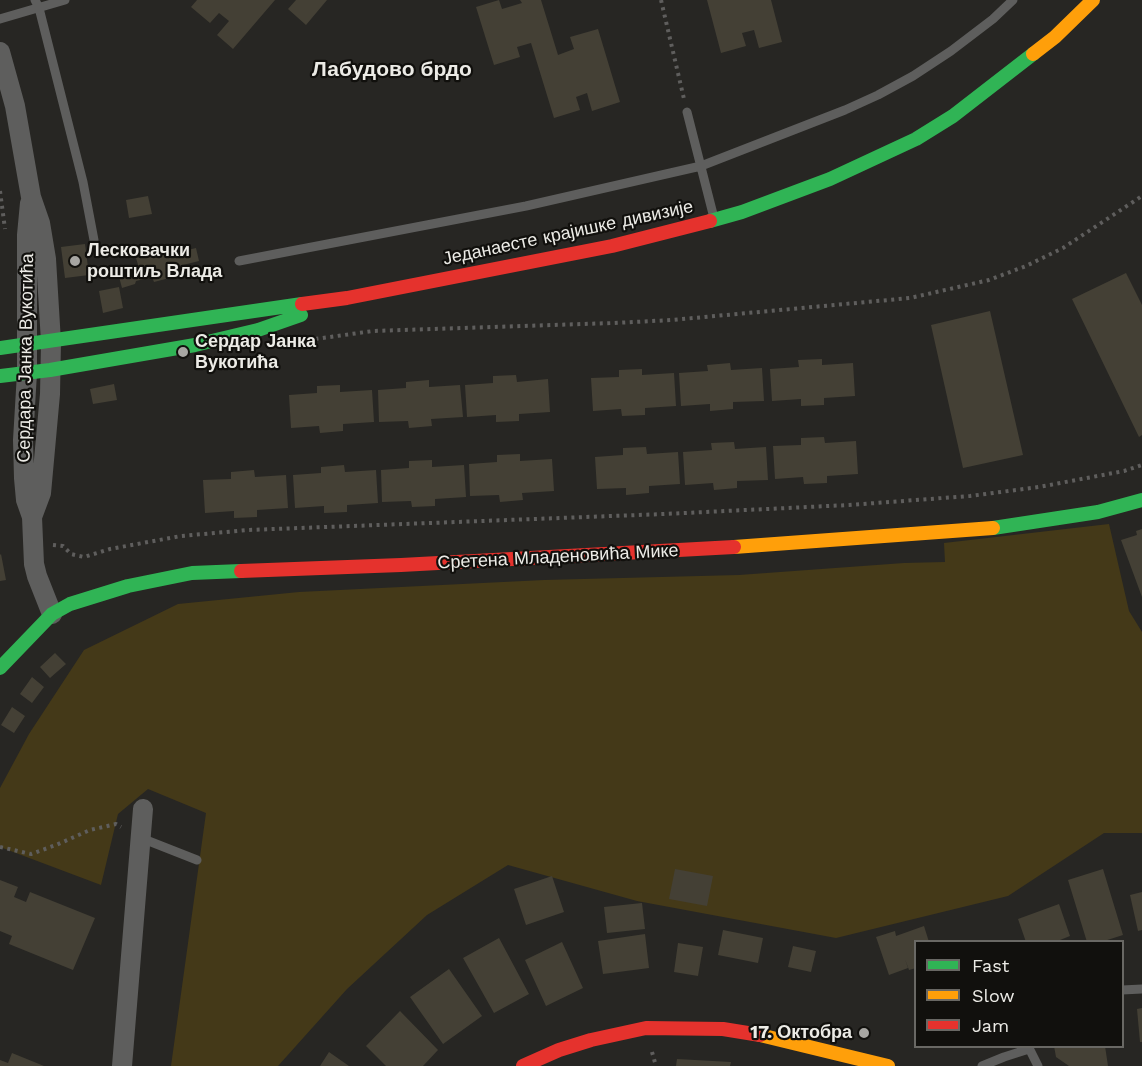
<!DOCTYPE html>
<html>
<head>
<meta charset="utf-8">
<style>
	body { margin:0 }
	#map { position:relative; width:1142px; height:1066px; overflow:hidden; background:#272623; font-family:"Work Sans",sans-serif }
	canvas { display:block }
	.legend { position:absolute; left:914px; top:940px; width:210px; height:108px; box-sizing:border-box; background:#11100d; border:2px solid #696864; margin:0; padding:8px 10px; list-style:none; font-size:18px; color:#ecebe6 }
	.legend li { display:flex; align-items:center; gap:12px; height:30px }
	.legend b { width:30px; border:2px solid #696864 }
</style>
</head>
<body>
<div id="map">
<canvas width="1142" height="1066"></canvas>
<ul class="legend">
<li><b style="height:8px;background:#30b455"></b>Fast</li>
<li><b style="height:8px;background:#ff9f0a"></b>Slow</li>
<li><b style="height:8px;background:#e5322d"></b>Jam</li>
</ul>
</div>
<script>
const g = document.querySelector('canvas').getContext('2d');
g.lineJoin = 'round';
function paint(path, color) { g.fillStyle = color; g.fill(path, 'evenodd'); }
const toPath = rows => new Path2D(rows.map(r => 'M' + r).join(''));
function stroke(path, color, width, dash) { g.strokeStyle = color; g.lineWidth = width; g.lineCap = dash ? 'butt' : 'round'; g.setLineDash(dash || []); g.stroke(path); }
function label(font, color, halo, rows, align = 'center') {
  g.font = font + ' "Work Sans",sans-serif'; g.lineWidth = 4.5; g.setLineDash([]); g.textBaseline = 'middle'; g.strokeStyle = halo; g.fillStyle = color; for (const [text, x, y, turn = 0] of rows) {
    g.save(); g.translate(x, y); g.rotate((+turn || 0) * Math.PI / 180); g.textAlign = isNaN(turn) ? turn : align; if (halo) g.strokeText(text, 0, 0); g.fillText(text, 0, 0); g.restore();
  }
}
const green = toPath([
	[1109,524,1129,611,1142,632,1142,833,1104,833,1008,896,836,938,637,901,508,865,427,915,347,989,278,1066,171,1066,206,813,148,789,118,814,101,885,0,847,0,788,29,734,84,650,178,604,299,592,544,580,739,575,904,563,945,562,944,543]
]);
const building = toPath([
	[197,0,275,0,233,49,217,35,229,21,219,13,210,23,191,7],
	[296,0,327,0,306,25,288,9],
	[499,0,502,9,522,3,520,0,541,0,558,55,574,49,570,37,598,29,620,102,592,111,587,93,576,97,580,110,554,118,531,43,517,47,520,57,494,65,476,7],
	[707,0,771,0,782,42,759,48,754,30,742,33,746,46,721,53],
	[148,196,152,214,129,218,126,200],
	[85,244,89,275,65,278,61,247],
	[196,248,199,261,171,268,173,277,154,282,152,277,136,281,135,284,122,288,118,273,139,268,136,258,170,249,171,254],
	[1126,273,1142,305,1142,435,1139,437,1072,299],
	[119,287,123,308,103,313,99,291],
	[990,311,1023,455,963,468,931,325],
	[822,359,822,365,853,363,855,396,824,398,824,405,801,406,801,399,772,401,770,369,799,367,798,360],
	[730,363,731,370,762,368,764,401,733,402,733,409,710,411,710,404,681,406,679,373,708,371,707,365],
	[642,369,642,375,674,373,676,406,645,408,645,415,622,416,621,409,593,411,591,378,619,377,619,370],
	[516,375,517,382,548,379,550,412,519,414,519,421,496,422,496,415,467,417,465,385,493,383,493,376],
	[429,380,429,387,460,385,463,417,431,419,432,426,409,428,408,421,379,422,378,390,406,388,406,382],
	[114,384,117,400,93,404,90,389],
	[340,385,340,392,372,390,374,422,343,424,343,431,320,433,319,426,291,428,289,395,317,393,317,386],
	[824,437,825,443,856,441,858,474,827,476,827,483,804,484,803,477,775,479,773,446,801,445,801,438],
	[734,442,735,449,766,447,768,480,737,481,737,488,714,490,713,483,685,485,683,452,712,450,711,443],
	[646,447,647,454,678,452,680,484,649,486,649,493,626,495,626,488,597,489,595,457,623,455,623,448],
	[520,454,520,461,552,459,554,491,522,493,523,500,500,502,499,495,470,496,469,464,497,462,497,455],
	[432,460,432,467,464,465,466,497,435,499,435,506,412,507,411,501,382,502,381,470,409,468,409,461],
	[344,465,345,472,376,470,378,503,347,505,347,512,324,513,324,506,295,508,293,475,321,473,321,467],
	[254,470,255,477,286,475,288,508,257,510,257,517,234,518,234,511,205,513,203,480,231,479,231,472],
	[1142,529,1142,597,1121,540,1137,535,1136,531],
	[1,554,6,580,0,581,0,555],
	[55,653,66,664,50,678,40,667],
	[32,677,44,687,32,703,20,694],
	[12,707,25,716,14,733,1,725],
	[675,869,713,876,707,906,669,899],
	[1103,869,1123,935,1101,942,1087,942,1068,880],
	[552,876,564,912,526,925,514,889],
	[0,880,18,887,14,897,26,902,30,892,95,918,73,970,9,944,12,936,0,931],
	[1142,892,1142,930,1138,931,1130,895],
	[642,903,645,929,607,933,604,907],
	[1059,904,1070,936,1055,942,1026,942,1018,919],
	[924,926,929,942,916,942,916,968,909,970,905,959,908,968,889,975,876,937,895,931,896,936],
	[723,930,763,938,758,963,718,955],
	[645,934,649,968,603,974,598,941],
	[499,938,529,994,494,1013,463,958],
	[562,942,583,988,546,1006,525,960],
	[678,943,703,947,698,976,674,972],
	[793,946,816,951,811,972,788,967],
	[449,969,482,1016,443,1044,410,997],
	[1142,1008,1142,1042,1140,1042,1137,1009],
	[400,1011,438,1050,423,1066,386,1066,366,1046],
	[1054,1046,1105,1046,1108,1066,1069,1066,1056,1057],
	[329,1052,349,1066,320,1066],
	[12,1053,44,1066,0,1066,0,1060,8,1063],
	[677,1059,731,1062,730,1066,676,1066]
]);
const path = toPath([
	[661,0,684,99],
	[0,191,5,229],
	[308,340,373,331,614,323,672,320,910,298,989,280,1026,266,1063,248,1142,196],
	[53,545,63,546,71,554,84,557,110,549,181,536,248,530,664,514,849,505,970,496,1039,487,1124,471,1142,465],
	[0,847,31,854,56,845,90,830,116,824,121,827],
	[652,1052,656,1066]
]);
const lane = toPath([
	[35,0,39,8,83,182,94,240],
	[0,19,65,0],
	[687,112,714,218],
	[239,261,526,206,701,166,845,110,878,95,913,76,951,51,993,19,1013,0],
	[141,838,197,860],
	[1122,990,1142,989],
	[1028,1046,1038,1066],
	[982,1066,1004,1057,1029,1049]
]);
const street = toPath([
	[0,52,15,106,31,197,40,223,46,259,51,342,50,394,41,493,32,517],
	[30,203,27,235,27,373,23,440,24,478,26,500,32,517,34,564,37,576,52,614],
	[122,1066,143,809]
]);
const fast = toPath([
	[710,221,742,212,830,179,916,139,953,116,1033,54],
	[0,348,302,304],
	[0,376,50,370,195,345,258,330,301,315],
	[993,528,1098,512,1142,500],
	[0,668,52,614,70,604,128,586,192,573,241,571]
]);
const slow = toPath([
	[1033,54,1055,37,1093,0],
	[734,547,993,528],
	[760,1035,888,1066]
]);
const jam = toPath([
	[302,304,347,298,612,246,710,221],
	[241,571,401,565,734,547],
	[523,1066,559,1050,591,1040,646,1028,723,1029,760,1035]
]);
const markers = [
	[75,261,6,"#a7a6a2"],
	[183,352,6,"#a7a6a2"],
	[864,1033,6,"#a7a6a2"]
];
const streetNames = [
	["Једанаесте крајишке дивизије",568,233,-12],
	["Сердара Јанка Вукотића",26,358,-89],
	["Сретена Младеновића Мике",558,557,-3]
];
const poiNames = [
	["Лесковачки",87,251],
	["роштиљ Влада",87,272],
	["Сердар Јанка",195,342],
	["Вукотића",195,363],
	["17. Октобра",852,1033,"right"]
];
const quarterNames = [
	["Лабудово брдо",392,70]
];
paint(green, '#443918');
paint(building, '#444035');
stroke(path, '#5f5e5d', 4, [3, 4.5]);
stroke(lane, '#5e5e5d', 9);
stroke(street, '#5e5e5d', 20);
stroke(fast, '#30b455', 14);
stroke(slow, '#ff9f0a', 14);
stroke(jam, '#e5322d', 14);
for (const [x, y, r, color] of markers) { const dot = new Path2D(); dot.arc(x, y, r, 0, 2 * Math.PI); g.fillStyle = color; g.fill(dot); stroke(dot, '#11100d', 2); }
label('18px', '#ecebe6', '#11100d', streetNames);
label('bold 18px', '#ecebe6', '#11100d', poiNames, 'left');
label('bold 21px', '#ecebe6', '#11100d', quarterNames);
</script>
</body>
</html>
